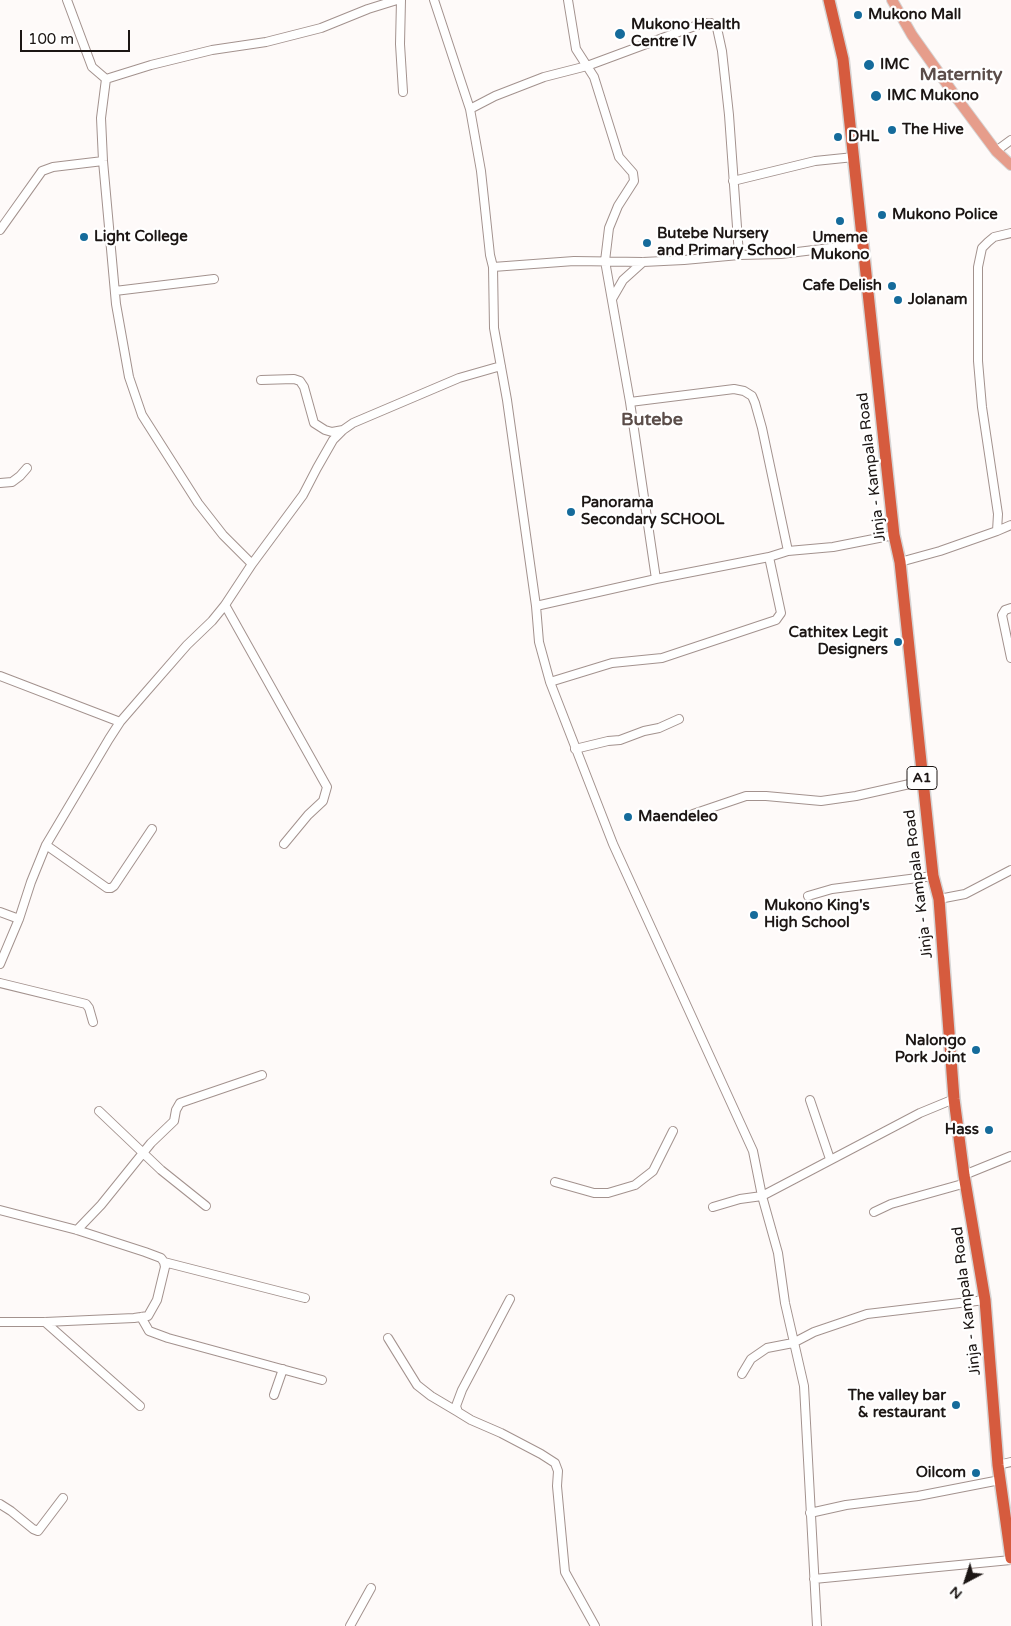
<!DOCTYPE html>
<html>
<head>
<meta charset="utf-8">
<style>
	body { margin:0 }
	#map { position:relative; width:1011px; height:1626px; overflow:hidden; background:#fefaf9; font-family:"Varela Round",sans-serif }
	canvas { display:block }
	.north { position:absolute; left:941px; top:1556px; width:50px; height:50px; -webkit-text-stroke:4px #fff; paint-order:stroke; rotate:220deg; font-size:14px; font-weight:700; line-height:20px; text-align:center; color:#1c1614 }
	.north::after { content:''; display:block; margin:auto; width:18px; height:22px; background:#1c1614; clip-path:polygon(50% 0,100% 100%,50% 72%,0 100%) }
	.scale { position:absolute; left:20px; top:30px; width:110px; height:22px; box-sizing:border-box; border:2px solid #1c1614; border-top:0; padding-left:6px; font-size:15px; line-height:18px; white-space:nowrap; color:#1c1614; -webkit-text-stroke:4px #fff; paint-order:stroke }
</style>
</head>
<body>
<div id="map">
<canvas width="1011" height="1626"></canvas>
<div class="north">N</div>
<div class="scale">100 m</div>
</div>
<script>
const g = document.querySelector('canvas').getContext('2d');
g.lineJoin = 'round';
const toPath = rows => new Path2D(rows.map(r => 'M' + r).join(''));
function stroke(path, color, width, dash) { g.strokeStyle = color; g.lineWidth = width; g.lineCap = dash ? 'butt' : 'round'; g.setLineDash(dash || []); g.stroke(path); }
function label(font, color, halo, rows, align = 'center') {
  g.font = font + ' "Varela Round",sans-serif'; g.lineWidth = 4.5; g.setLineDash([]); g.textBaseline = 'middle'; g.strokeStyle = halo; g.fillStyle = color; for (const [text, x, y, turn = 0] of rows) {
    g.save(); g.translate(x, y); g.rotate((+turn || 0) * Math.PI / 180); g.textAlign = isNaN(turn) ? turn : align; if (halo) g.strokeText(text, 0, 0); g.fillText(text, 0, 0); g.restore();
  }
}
const minor = toPath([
	[67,0,92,67,106,79,101,118,103,161,116,304,129,377,142,415,198,503,223,535,252,564],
	[401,0,400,44,403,92],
	[434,0,470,109],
	[568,0,576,49,594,77,619,157,633,173,634,181,618,206,609,228,605,261,630,402,656,579],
	[106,79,151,65,212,50,266,42,321,28,368,9,397,0],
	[996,151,1011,140],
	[733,181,815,161,854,157],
	[0,230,42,171,53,167,103,161],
	[493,267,490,255,481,171,470,109,495,96,544,77,587,66,703,23,711,23,717,28,722,51,729,115,739,255],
	[115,291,214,279],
	[612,299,623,280,643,262],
	[261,380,294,379,300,381,304,387,314,423,325,430,332,432,343,430],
	[630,402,734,389,744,391,752,396,755,403,762,428,788,551],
	[0,483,12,482,20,476,27,468],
	[997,531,1011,525],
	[900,562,940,551,997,531,998,514,982,407,978,361,978,267,982,248,988,242,994,237,1011,233],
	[225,605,327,787,323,801,308,815,284,844],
	[536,606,656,579,769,557,788,551,833,547,894,535],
	[1011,608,1005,610,1002,615,1011,658],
	[0,676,120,722],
	[550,682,612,663,662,658,776,620,781,613,769,557],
	[575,749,608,741,620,740,644,731,659,728,679,719],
	[693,814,746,796,766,796,821,801,856,796,923,781],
	[46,845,107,888,111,888,114,886,152,829],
	[808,896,832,889,933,876],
	[939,899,965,894,1011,870],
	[0,912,19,919],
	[0,964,19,919,31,882,46,845,109,739,120,722,146,692,187,645,212,621,225,605,252,564,303,495,317,468,333,440,343,430,353,423,459,378,501,366],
	[0,983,86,1004,89,1008,93,1022],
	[810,1100,830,1159],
	[99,1111,161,1170,206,1206],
	[964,1175,1011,1156],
	[555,1182,594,1193,608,1193,635,1185,653,1171,673,1131],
	[713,1207,740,1199,762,1196,920,1113,954,1099],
	[0,1210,77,1230,145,1252,161,1258,164,1262,165,1267,157,1300,148,1316,134,1318,45,1322,0,1322],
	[874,1212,891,1204,966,1183],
	[77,1230,101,1205,151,1143,174,1121,176,1110,180,1103,262,1075],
	[164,1262,305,1298],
	[510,1299,462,1390,456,1406,458,1412,471,1420,501,1433,541,1454,555,1463,558,1471,557,1486,565,1572,595,1626],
	[141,1317,149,1331,168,1338,322,1380],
	[45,1322,140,1406],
	[388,1338,417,1385,431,1396,458,1412],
	[742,1374,751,1359,767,1348,793,1343,814,1332,867,1314,985,1300],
	[274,1395,283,1369],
	[998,1465,1011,1462],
	[0,1504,11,1511,33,1529,38,1531,63,1498],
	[810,1513,846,1505,918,1496,1000,1480],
	[814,1579,1011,1560],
	[350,1626,371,1588],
	[817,1626,804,1386,785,1303,778,1253,762,1196,753,1151,613,844,550,682,539,642,536,606,507,400,494,328,493,267,574,261,643,262,684,260,739,255,781,254,863,244]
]);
const major = toPath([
	[892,0,912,35,961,104,996,151,1011,165]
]);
const highway = toPath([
	[829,0,843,59,894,535,900,562,933,876,939,899,954,1099,964,1175,985,1300,998,1465,1011,1558]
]);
const markers = [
	[858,15,5,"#156b9b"],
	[620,34,6,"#156b9b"],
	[869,65,6,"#156b9b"],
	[876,96,6,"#156b9b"],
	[892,130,5,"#156b9b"],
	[838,137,5,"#156b9b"],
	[882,215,5,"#156b9b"],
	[840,221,5,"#156b9b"],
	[84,237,5,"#156b9b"],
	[647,243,5,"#156b9b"],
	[892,286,5,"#156b9b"],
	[898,300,5,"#156b9b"],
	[571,512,5,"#156b9b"],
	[898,642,5,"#156b9b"],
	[628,817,5,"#156b9b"],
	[754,915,5,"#156b9b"],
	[976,1050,5,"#156b9b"],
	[989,1130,5,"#156b9b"],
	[956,1405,5,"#156b9b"],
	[976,1473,5,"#156b9b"]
];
const shields = [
	[922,778,30]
];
const shieldNames = [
	["A1",922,778]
];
const poiNames = [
	["Mukono Mall",868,15],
	["Mukono Health",631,25],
	["Centre IV",631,42],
	["IMC",880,65],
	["IMC Mukono",887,96],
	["The Hive",902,130],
	["DHL",848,137],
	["Mukono Police",892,215],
	["Butebe Nursery",657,234],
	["and Primary School",657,251],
	["Light College",94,237],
	["Umeme",840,238,"center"],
	["Mukono",840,255,"center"],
	["Cafe Delish",882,286,"right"],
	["Jolanam",908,300],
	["Panorama",581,503],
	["Secondary SCHOOL",581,520],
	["Cathitex Legit",888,633,"right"],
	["Designers",888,650,"right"],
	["Maendeleo",638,817],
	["Mukono King's",764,906],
	["High School",764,923],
	["Nalongo",966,1041,"right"],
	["Pork Joint",966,1058,"right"],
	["Hass",979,1130,"right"],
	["The valley bar",946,1396,"right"],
	["& restaurant",946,1413,"right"],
	["Oilcom",966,1473,"right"]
];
const streetNames = [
	["Jinja - Kampala Road",872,467,-97],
	["Jinja - Kampala Road",919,884,-97],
	["Jinja - Kampala Road",967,1301,-97]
];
const quarterNames = [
	["Maternity",961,75],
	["Butebe",652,420]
];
stroke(minor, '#a3928e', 10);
stroke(major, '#d6d5d5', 12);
stroke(highway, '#d6d5d5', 14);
stroke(minor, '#fff', 8);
stroke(major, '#e69d8b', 10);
stroke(highway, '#d65b3e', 11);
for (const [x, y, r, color] of markers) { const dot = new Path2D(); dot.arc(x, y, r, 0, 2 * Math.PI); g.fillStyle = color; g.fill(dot); stroke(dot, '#fff', 2); }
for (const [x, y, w] of shields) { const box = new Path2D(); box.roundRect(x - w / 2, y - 11.5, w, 23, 4); g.fillStyle = '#fff'; g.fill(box); stroke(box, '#1c1614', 1); }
label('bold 14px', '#1c1614', null, shieldNames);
label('bold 15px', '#1c1614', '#fff', poiNames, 'left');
label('15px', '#1c1614', '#fff', streetNames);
label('bold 18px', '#5b4d49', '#fff', quarterNames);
</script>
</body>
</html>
